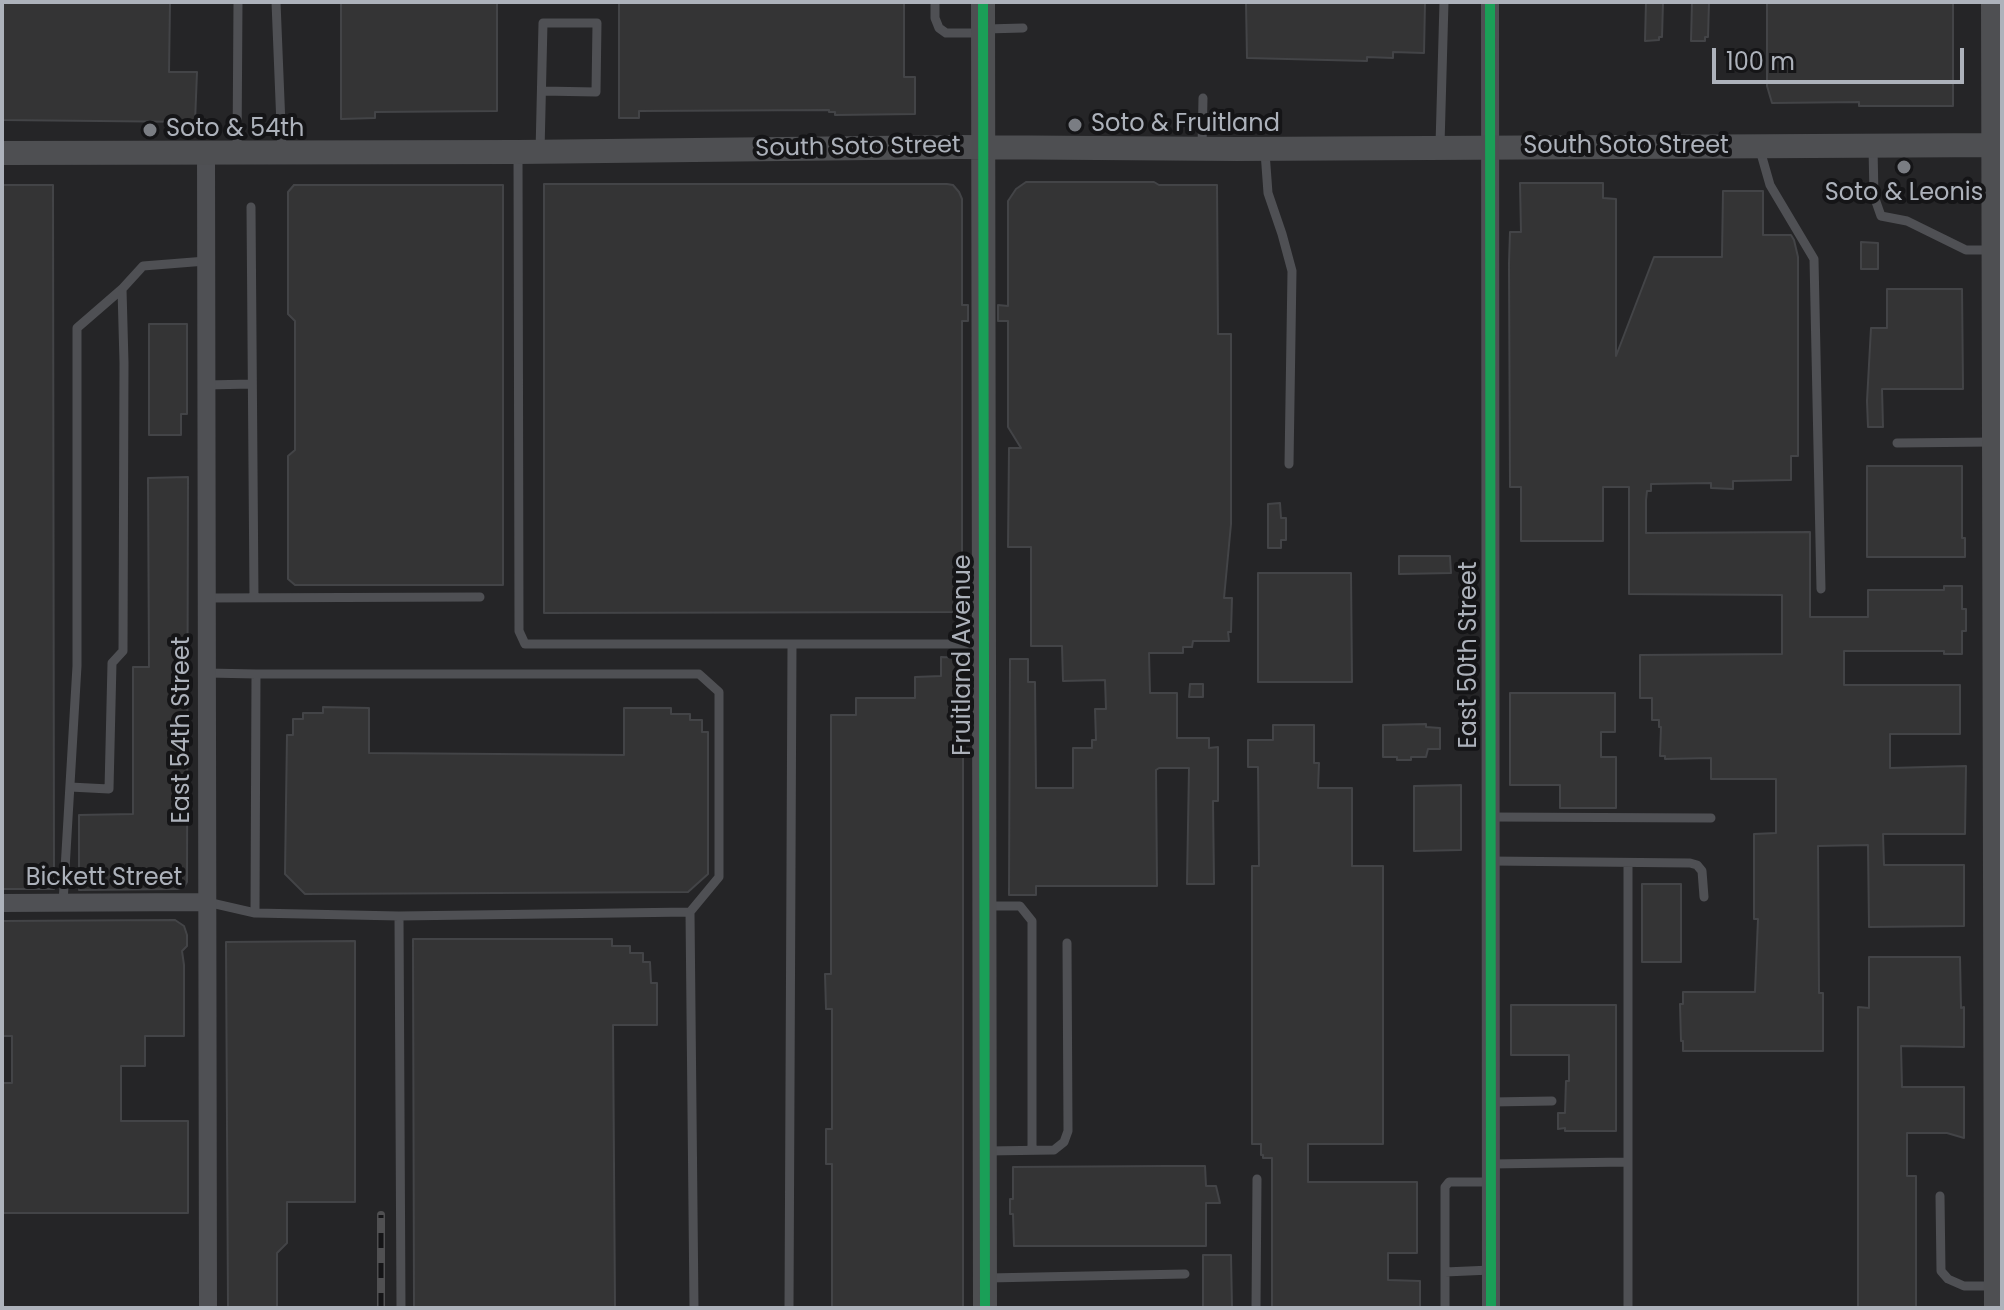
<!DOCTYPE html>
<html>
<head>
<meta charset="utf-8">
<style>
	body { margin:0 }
	#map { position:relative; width:2004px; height:1310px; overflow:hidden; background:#1b1b1b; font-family:Poppins,sans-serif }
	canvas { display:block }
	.frame { position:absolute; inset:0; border:4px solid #adb2bb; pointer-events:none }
	.scale { position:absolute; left:1712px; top:48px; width:252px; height:36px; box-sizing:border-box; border:4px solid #adb2bb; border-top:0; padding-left:10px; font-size:24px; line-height:28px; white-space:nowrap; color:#adb2bb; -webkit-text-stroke:6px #151517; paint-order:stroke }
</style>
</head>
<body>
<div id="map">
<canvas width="2004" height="1310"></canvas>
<div class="frame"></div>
<div class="scale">100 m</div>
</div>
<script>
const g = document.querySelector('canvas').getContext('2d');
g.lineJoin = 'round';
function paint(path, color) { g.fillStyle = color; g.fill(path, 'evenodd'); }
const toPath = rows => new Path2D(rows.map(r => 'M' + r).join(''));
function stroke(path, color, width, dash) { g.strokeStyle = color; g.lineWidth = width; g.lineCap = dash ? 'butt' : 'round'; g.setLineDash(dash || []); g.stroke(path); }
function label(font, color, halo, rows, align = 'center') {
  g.font = font + ' Poppins,sans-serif'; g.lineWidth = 8; g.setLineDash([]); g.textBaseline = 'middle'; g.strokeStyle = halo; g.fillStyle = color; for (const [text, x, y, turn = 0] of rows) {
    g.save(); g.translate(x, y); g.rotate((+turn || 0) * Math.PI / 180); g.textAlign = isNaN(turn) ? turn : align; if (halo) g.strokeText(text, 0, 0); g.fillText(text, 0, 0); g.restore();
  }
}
const built = toPath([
	[2,2,2002,2,2002,1308,2,1308]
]);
const building = toPath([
	[2,2,170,2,169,72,197,72,195,122,2,120,2,2],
	[341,2,497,2,497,111,375,112,375,118,341,119,341,2],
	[619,2,904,2,904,77,915,77,915,114,835,115,835,112,829,112,829,110,639,111,639,118,619,118,619,2],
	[1246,2,1425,2,1424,53,1393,52,1393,58,1367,57,1367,61,1247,58,1246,2],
	[1646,2,1663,2,1662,37,1659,37,1659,40,1645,41,1646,2],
	[1692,2,1709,2,1708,37,1705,37,1705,41,1691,41,1692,2],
	[1767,2,1953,2,1953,106,1859,106,1859,102,1772,103,1767,86,1767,2],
	[1026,182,1154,182,1159,185,1217,185,1218,334,1231,334,1231,524,1224,598,1232,598,1231,632,1228,632,1229,641,1193,641,1192,647,1183,647,1183,653,1149,653,1150,693,1177,693,1177,738,1209,738,1209,748,1218,747,1218,801,1213,801,1214,884,1187,884,1189,768,1159,768,1156,770,1157,886,1036,886,1036,895,1009,895,1010,659,1028,659,1028,682,1035,682,1036,788,1073,788,1073,748,1092,748,1092,740,1096,740,1095,709,1106,709,1105,680,1063,681,1062,646,1031,646,1031,547,1008,547,1009,448,1021,448,1008,427,1008,321,998,321,998,305,1008,306,1008,201,1016,189,1026,182],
	[1520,183,1603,183,1603,198,1616,199,1616,356,1654,257,1722,257,1723,191,1763,191,1763,235,1791,235,1794,240,1798,257,1798,456,1791,456,1791,480,1733,481,1733,489,1711,488,1711,483,1651,484,1651,491,1647,491,1646,500,1646,533,1810,532,1810,617,1868,617,1868,590,1944,590,1944,586,1962,586,1962,609,1966,609,1966,631,1962,631,1962,654,1944,654,1944,651,1844,651,1844,685,1960,685,1960,734,1890,734,1890,768,1966,766,1965,834,1883,834,1884,865,1964,865,1964,926,1869,927,1868,845,1818,846,1819,993,1823,993,1823,1051,1683,1051,1683,1041,1681,1041,1680,1004,1683,1004,1683,992,1755,992,1758,919,1754,919,1754,834,1776,833,1776,779,1711,779,1711,758,1665,759,1665,756,1660,756,1661,727,1659,727,1659,720,1652,720,1652,698,1640,698,1640,655,1782,654,1782,595,1629,594,1629,487,1603,487,1603,541,1521,541,1521,487,1510,487,1509,263,1510,232,1521,232,1520,183],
	[544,184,947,184,953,185,959,192,962,199,962,305,968,305,968,321,962,321,962,612,544,613,544,184],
	[2,185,53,185,54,889,2,889,2,185],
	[294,185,503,185,503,585,295,585,288,579,288,456,295,450,295,321,288,314,288,192,294,185],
	[1861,242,1878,243,1878,269,1861,269,1861,242],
	[1887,289,1962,289,1963,389,1882,389,1883,427,1868,427,1867,401,1871,328,1887,328,1887,289],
	[149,324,187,324,187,414,181,414,181,435,149,435,149,324],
	[1867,466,1962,466,1962,538,1965,538,1965,557,1867,557,1867,466],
	[188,477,187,882,184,887,177,889,79,890,79,815,133,814,133,667,149,667,148,478,188,477],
	[1280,503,1281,518,1286,518,1286,540,1281,540,1281,548,1268,548,1268,504,1280,503],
	[1399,556,1450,556,1451,573,1399,574,1399,556],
	[1258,573,1351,573,1352,682,1258,682,1258,573],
	[941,657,963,658,963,1308,832,1308,832,1164,826,1164,826,1129,832,1129,832,1009,826,1009,825,974,831,974,831,715,856,715,856,698,915,698,915,677,941,676,941,657],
	[1190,684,1203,684,1203,697,1189,697,1190,684],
	[1510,693,1615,693,1615,732,1601,732,1601,757,1616,757,1616,808,1560,808,1560,785,1510,785,1510,693],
	[323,707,369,708,369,753,624,755,624,708,671,708,671,714,690,714,690,720,702,720,702,732,708,732,708,874,688,892,305,894,285,874,287,735,293,735,293,719,303,719,303,713,323,713,323,707],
	[1426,724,1426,727,1440,728,1440,749,1428,749,1426,757,1411,757,1411,760,1397,760,1397,757,1383,757,1383,725,1426,724],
	[1273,725,1314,725,1314,763,1319,763,1318,788,1352,788,1352,866,1383,866,1383,1144,1308,1144,1308,1182,1417,1182,1417,1253,1388,1253,1388,1280,1420,1281,1420,1308,1272,1308,1272,1158,1263,1158,1263,1155,1261,1155,1261,1144,1252,1144,1252,866,1259,866,1258,767,1248,767,1248,740,1273,740,1273,725],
	[1461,785,1461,850,1414,851,1414,786,1461,785],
	[1642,884,1681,884,1681,962,1642,962,1642,884],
	[175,920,184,926,187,935,187,946,182,951,184,965,184,1036,145,1036,145,1066,121,1066,121,1121,188,1121,188,1213,2,1213,2,1083,12,1083,12,1036,2,1036,2,921,175,920],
	[413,939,612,939,612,946,630,946,630,953,643,953,643,962,650,962,651,983,657,983,657,1025,613,1025,615,1308,414,1308,413,939],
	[355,941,355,1202,287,1202,287,1243,277,1253,277,1308,228,1308,226,942,355,941],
	[1869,957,1960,957,1961,1008,1964,1007,1964,1047,1901,1046,1902,1087,1964,1087,1964,1138,1947,1133,1907,1133,1907,1176,1916,1176,1916,1308,1858,1308,1858,1007,1869,1008,1869,957],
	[1511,1005,1616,1005,1616,1131,1565,1131,1565,1128,1558,1129,1558,1113,1565,1113,1566,1081,1569,1081,1569,1055,1511,1055,1511,1005],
	[1166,1166,1205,1166,1206,1186,1216,1186,1220,1203,1206,1203,1206,1246,1014,1246,1013,1214,1010,1214,1010,1199,1013,1199,1013,1167,1166,1166],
	[1203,1255,1231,1255,1232,1308,1203,1308,1203,1255]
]);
const lane = toPath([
	[276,2,282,150],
	[935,2,935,18,939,28,946,33,983,33],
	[986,29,1023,28],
	[1440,145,1444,2],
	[1202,148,1203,98],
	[1873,148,1874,196,1881,216,1907,221,1966,250,1993,250],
	[1760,150,1770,185,1814,259,1821,589],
	[237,152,238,2],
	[518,152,519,631,525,644,981,644],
	[540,152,543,23,597,23,596,92,542,91],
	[1265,152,1268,193,1282,234,1292,271,1289,464],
	[251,207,254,598],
	[206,385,252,384],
	[1897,443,1993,442],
	[207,598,480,597],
	[207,673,256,674,255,913],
	[256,674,699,674,719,692,719,877,690,912,694,1308],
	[70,787,109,789,112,663,123,651,124,363,122,289],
	[1490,817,1711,818],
	[1490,861,1690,863,1697,865,1702,871,1704,897],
	[207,902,255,913,399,916,690,912],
	[63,903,77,666,77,328,122,289,143,266,206,261],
	[984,906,1020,906,1032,921,1032,1150],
	[399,916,401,1308],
	[1491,1102,1552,1101],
	[987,1151,1054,1150,1064,1142,1068,1131,1067,943],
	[1491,1164,1627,1162],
	[1940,1196,1941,1271,1948,1279,1964,1286,1996,1286],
	[1445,1272,1491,1270],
	[988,1278,1185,1274],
	[789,1308,792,644],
	[1256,1308,1257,1179],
	[1445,1308,1445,1187,1449,1182,1491,1182],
	[1628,1308,1628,863]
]);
const street = toPath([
	[1490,2,1491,1308],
	[206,152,208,1308],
	[2,903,207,902]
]);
const secondary = toPath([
	[983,2,985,1308],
	[1993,2,1996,1308],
	[2,153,518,152,959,147,1237,149,2002,145]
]);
const rail = toPath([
	[381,1308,381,1215]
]);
const cycleway = toPath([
	[983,2,985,1308],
	[1490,2,1491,1308]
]);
const markers = [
	[1075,125,8,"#7a7d83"],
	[150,130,8,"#7a7d83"],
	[1904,167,8,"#7a7d83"]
];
const poiNames = [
	["Soto & Fruitland",1091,125],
	["Soto & 54th",166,130],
	["Soto & Leonis",1904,194,"center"]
];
const streetNames = [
	["South Soto Street",1626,147],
	["South Soto Street",858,148,-1],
	["Fruitland Avenue",964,655,-90],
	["East 50th Street",1470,655,-90],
	["East 54th Street",183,730,-90],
	["Bickett Street",104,879]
];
paint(built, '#252527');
paint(building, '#343435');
stroke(building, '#434447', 2);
stroke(lane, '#4f5054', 9);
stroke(street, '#4f5054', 18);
stroke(secondary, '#4e4f52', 24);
stroke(rail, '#505052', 8);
stroke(rail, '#151517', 5, [15]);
stroke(cycleway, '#1a9f57', 10);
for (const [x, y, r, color] of markers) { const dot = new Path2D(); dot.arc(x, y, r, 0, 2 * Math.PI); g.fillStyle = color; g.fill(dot); stroke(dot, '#151517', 3); }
label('24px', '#adb2bb', '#151517', poiNames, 'left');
label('24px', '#adb2bb', '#151517', streetNames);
</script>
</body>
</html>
